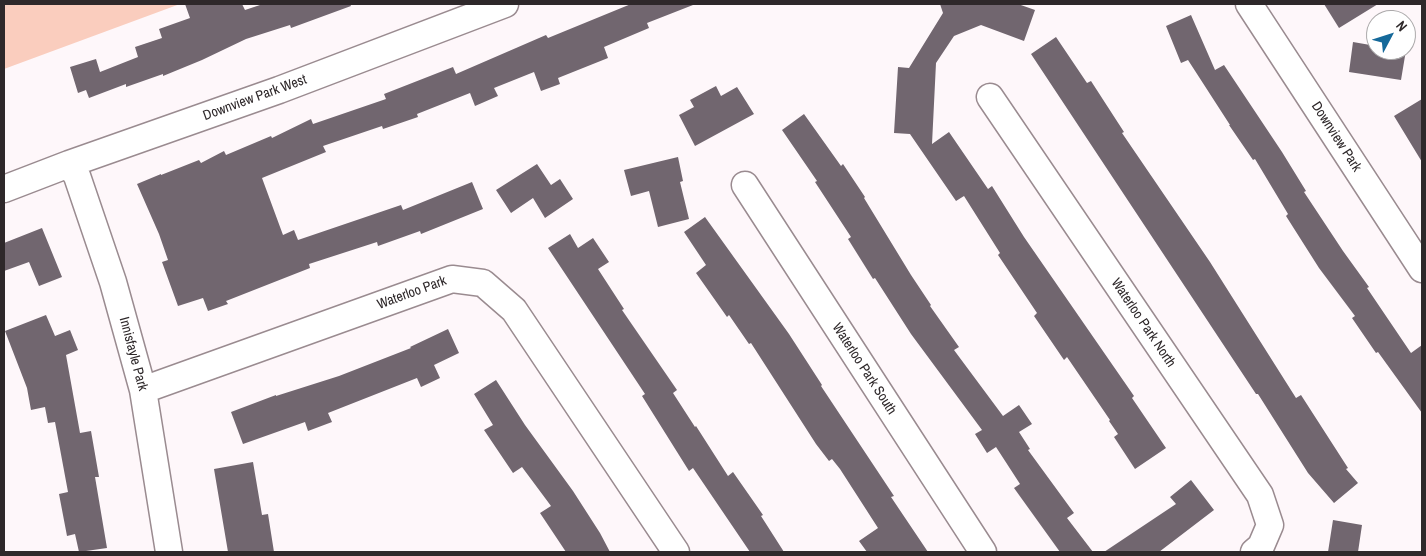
<!DOCTYPE html>
<html>
<head>
<meta charset="utf-8">
<style>
	body { margin:0 }
	#map { position:relative; width:1426px; height:556px; overflow:hidden; background:#fef7fa; font-family:"Archivo Narrow",sans-serif }
	canvas { display:block }
	.frame { position:absolute; inset:0; border:5px solid #2e282a; pointer-events:none }
	.north { position:absolute; left:1366px; top:10px; width:50px; height:50px; box-sizing:border-box; background:#fff; border:1px solid #aba9aa; border-radius:50%; rotate:50deg; font-size:14px; font-weight:700; line-height:20px; text-align:center; color:#2e282a }
	.north::after { content:''; display:block; margin:auto; width:18px; height:22px; background:#15699a; clip-path:polygon(50% 0,100% 100%,50% 72%,0 100%) }
</style>
</head>
<body>
<div id="map">
<canvas width="1426" height="556"></canvas>
<div class="frame"></div>
<div class="north">N</div>
</div>
<script>
const g = document.querySelector('canvas').getContext('2d');
g.lineJoin = 'round';
function paint(path, color) { g.fillStyle = color; g.fill(path, 'evenodd'); }
const toPath = rows => new Path2D(rows.map(r => 'M' + r).join(''));
function stroke(path, color, width, dash) { g.strokeStyle = color; g.lineWidth = width; g.lineCap = dash ? 'butt' : 'round'; g.setLineDash(dash || []); g.stroke(path); }
function label(font, color, halo, rows, align = 'center') {
  g.font = font + ' "Archivo Narrow",sans-serif'; g.lineWidth = 5; g.setLineDash([]); g.textBaseline = 'middle'; g.strokeStyle = halo; g.fillStyle = color; for (const [text, x, y, turn = 0] of rows) {
    g.save(); g.translate(x, y); g.rotate((+turn || 0) * Math.PI / 180); g.textAlign = isNaN(turn) ? turn : align; if (halo) g.strokeText(text, 0, 0); g.fillText(text, 0, 0); g.restore();
  }
}
const green = toPath([
	[4,4,180,4,4,69]
]);
const building = toPath([
	[185,4,242,4,245,10,263,4,350,4,351,6,291,28,290,25,246,39,202,60,163,76,163,74,126,87,126,84,89,98,86,90,78,93,70,67,96,59,100,72,138,57,135,47,162,38,159,29,190,18],
	[631,4,693,5,647,23,649,28,604,47,608,58,558,78,560,84,541,91,534,72,494,88,498,96,475,106,470,93,417,114,418,117,383,129,382,126,323,146,326,152,262,178,283,235,294,230,298,240,401,205,403,210,472,182,483,209,421,234,420,231,378,246,377,242,309,264,310,268,226,301,228,304,208,311,203,298,178,306,162,262,168,260,159,234,137,184,161,174,161,175,199,160,201,163,224,151,226,155,271,136,272,138,311,119,313,124,386,99,384,94,453,67,456,74,546,35,548,38],
	[940,4,1018,4,1035,10,1024,41,981,25,954,36,936,63,932,144,949,132,988,189,992,186,1024,237,1134,396,1132,398,1166,448,1135,469,1114,437,1118,434,1109,421,1110,420,1067,357,1064,360,1034,316,1037,313,998,255,1000,253,964,196,956,201,910,134,894,133,898,67,909,68,943,13],
	[1324,4,1378,4,1339,28],
	[1191,15,1215,70,1224,65,1282,152,1306,191,1304,192,1343,251,1369,287,1367,288,1411,353,1422,345,1422,413,1378,352,1376,353,1352,318,1355,316,1319,268,1286,216,1288,214,1255,159,1253,160,1229,125,1230,125,1188,60,1181,63,1166,26],
	[1056,37,1087,83,1091,81,1124,132,1122,133,1210,262,1296,398,1301,395,1348,468,1346,469,1358,483,1334,503,1308,473,1258,394,1256,394,1031,54],
	[1353,42,1376,46,1376,50,1406,50,1401,80,1349,72],
	[716,86,721,96,737,87,754,114,695,146,679,115,694,107,690,100],
	[1422,99,1422,162,1394,116],
	[804,114,841,166,843,164,865,197,864,198,911,275,931,305,930,306,959,347,954,350,1003,416,1019,405,1032,424,1019,432,1030,449,1028,450,1074,513,1067,518,1093,552,1060,552,1014,488,1020,484,996,447,987,453,975,434,982,430,911,334,875,278,873,279,848,239,851,237,815,182,817,181,782,130],
	[678,157,683,181,680,182,689,219,658,227,649,191,631,196,624,170],
	[537,164,551,185,560,179,573,199,545,218,533,198,511,213,496,190],
	[705,217,789,334,822,385,821,386,894,496,891,497,928,552,867,552,859,541,878,528,840,469,832,459,829,461,816,444,751,343,749,344,729,315,727,317,696,273,706,265,684,232],
	[42,228,62,277,39,286,29,262,4,271,4,243],
	[570,234,578,248,593,238,609,262,598,269,624,309,622,310,677,390,673,393,695,427,696,426,728,476,733,472,763,515,761,516,784,552,750,552,693,468,689,471,642,396,645,394,548,248],
	[46,315,55,336,70,330,78,350,66,355,80,433,91,431,99,477,95,477,107,548,79,552,75,534,67,536,59,494,68,492,55,422,48,423,45,407,31,410,27,388,5,331],
	[448,329,459,353,434,365,440,378,421,387,417,378,328,413,332,422,308,431,305,422,243,444,231,412,276,395,276,396,339,376,411,348,410,347],
	[496,380,525,425,573,491,600,533,610,552,566,552,540,513,551,506,522,467,513,473,484,430,493,425,474,394],
	[253,462,262,515,268,514,274,552,228,552,214,469],
	[1191,480,1214,510,1159,552,1104,552,1176,504,1170,497],
	[1333,520,1362,525,1358,552,1328,552]
]);
const street = toPath([
	[1249,4,1422,269],
	[990,97,1260,495,1270,525,1261,546,1254,552],
	[69,164,77,176,113,282,143,390,169,552],
	[745,185,983,552],
	[4,189,69,164,279,90,505,4],
	[143,390,452,279,483,283,514,310,676,552]
]);
const streetNames = [
	["Downview Park West",255,98,-20],
	["Downview Park",1336,137,57],
	["Waterloo Park",412,293,-20],
	["Waterloo Park North",1143,323,56],
	["Innisfayle Park",133,354,75],
	["Waterloo Park South",864,369,57]
];
paint(green, '#facdbe');
paint(building, '#71666f');
stroke(street, '#9a8b90', 29);
stroke(street, '#fff', 26);
label('14px', '#2e282a', '#fff', streetNames);
</script>
</body>
</html>
